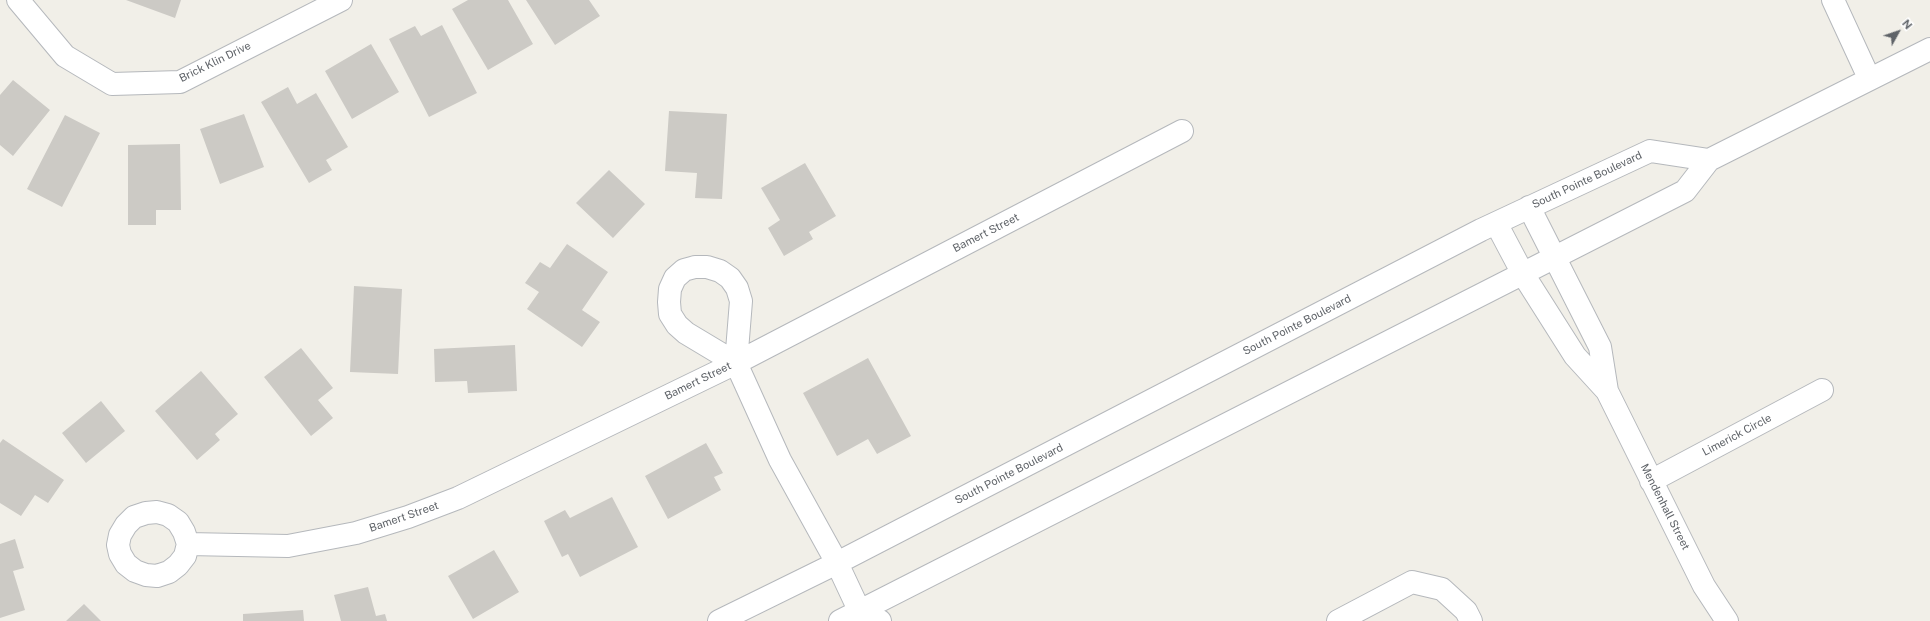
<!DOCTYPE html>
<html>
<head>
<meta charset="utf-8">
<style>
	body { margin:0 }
	#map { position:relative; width:1930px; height:621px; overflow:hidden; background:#f1efe8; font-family:"Public Sans",sans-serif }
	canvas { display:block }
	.north { position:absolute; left:1878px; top:12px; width:40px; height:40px; -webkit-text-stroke:3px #fff; paint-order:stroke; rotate:50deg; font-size:11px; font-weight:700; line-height:16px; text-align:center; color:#5f6368 }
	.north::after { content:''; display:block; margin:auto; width:14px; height:18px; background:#5f6368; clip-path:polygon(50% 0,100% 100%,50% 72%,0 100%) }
</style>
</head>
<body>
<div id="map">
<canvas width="1930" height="621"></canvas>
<div class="north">N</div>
</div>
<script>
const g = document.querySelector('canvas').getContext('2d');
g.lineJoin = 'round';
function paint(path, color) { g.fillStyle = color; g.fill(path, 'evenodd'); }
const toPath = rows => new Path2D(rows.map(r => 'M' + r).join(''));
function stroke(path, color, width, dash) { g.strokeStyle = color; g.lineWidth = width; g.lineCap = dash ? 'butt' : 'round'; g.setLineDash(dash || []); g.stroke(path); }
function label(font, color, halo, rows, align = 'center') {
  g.font = font + ' "Public Sans",sans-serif'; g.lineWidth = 3.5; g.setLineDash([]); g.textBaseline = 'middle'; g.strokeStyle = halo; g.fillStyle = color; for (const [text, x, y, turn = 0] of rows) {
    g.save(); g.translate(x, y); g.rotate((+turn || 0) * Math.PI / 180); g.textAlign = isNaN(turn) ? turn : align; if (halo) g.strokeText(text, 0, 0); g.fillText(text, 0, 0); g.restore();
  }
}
const building = toPath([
	[126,0,181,0,175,18],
	[468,0,508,0,533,44,488,70,452,9],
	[526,0,589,0,600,16,555,45],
	[442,25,477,93,429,117,389,39,415,26,421,36],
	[371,44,399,92,352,119,325,71],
	[13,80,50,110,13,156,0,145,0,95],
	[288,87,297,104,316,93,348,147,326,160,332,170,309,183,261,102],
	[669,111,727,114,722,199,695,198,697,173,665,171],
	[244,114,264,167,220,184,200,129],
	[65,115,100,133,62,207,27,189],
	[180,144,181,210,156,210,156,225,128,225,128,145],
	[805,163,836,216,809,232,813,239,784,256,768,228,780,220,761,188],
	[609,170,645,204,613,238,576,203],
	[567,244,608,272,582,310,600,322,582,347,527,309,539,292,525,283,540,262,550,268],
	[354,286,402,289,398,374,350,372],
	[515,345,517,391,468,393,467,381,435,382,434,349],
	[301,348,333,388,318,400,333,418,311,436,264,377],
	[868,358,911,436,877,454,868,439,837,456,803,393],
	[201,371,238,414,215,434,220,440,197,460,155,411],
	[101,401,125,431,86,463,62,433],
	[3,439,64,480,48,503,35,495,21,516,0,503,0,443],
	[706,443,723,473,714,477,721,490,668,519,645,476],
	[612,497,638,547,580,577,568,554,562,557,544,521,565,510,570,518],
	[15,539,24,568,13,571,25,610,0,618,0,544],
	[494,550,519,592,473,619,448,576],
	[368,587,376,616,385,614,387,621,341,621,334,595],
	[84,604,101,621,66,621],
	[303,610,304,621,243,621,243,614]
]);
const street = toPath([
	[18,0,65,56,112,84,180,82,341,0],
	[1833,0,1869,78],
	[1709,160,1930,49],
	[1529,207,1600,347,1607,391],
	[1496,223,1523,274,1575,356,1607,391,1704,586,1727,621],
	[695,267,707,267,720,271,730,278,737,288,741,301,736,363,686,333,677,325,670,314,669,302,670,289,675,278,684,270,695,267],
	[736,363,780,460,837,563,859,610],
	[1651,481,1822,390],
	[157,512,168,515,178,522,184,532,188,544,185,556,178,565,169,572,157,576,146,575,135,571,126,564,120,554,118,545,120,535,126,525,134,517,146,513,157,512],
	[188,544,288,546,356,533,408,517,458,498,736,363,1182,131],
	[719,621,837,563,1481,230,1650,151,1709,160,1685,191,840,621],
	[856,621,859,610,880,621],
	[1338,621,1412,582,1442,589,1466,611,1471,621]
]);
const streetNames = [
	["Brick Klin Drive",215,62,-26],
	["South Pointe Boulevard",1587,180,-25],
	["Bamert Street",986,233,-27],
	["South Pointe Boulevard",1297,325,-27],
	["Bamert Street",698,381,-26],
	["Limerick Circle",1737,435,-28],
	["South Pointe Boulevard",1009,474,-27],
	["Mendenhall Street",1665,507,63],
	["Bamert Street",404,517,-19]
];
paint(building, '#cccac5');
stroke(street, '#b5b8bc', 24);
stroke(street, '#fff', 22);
label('11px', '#5f6368', '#fff', streetNames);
</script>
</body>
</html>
